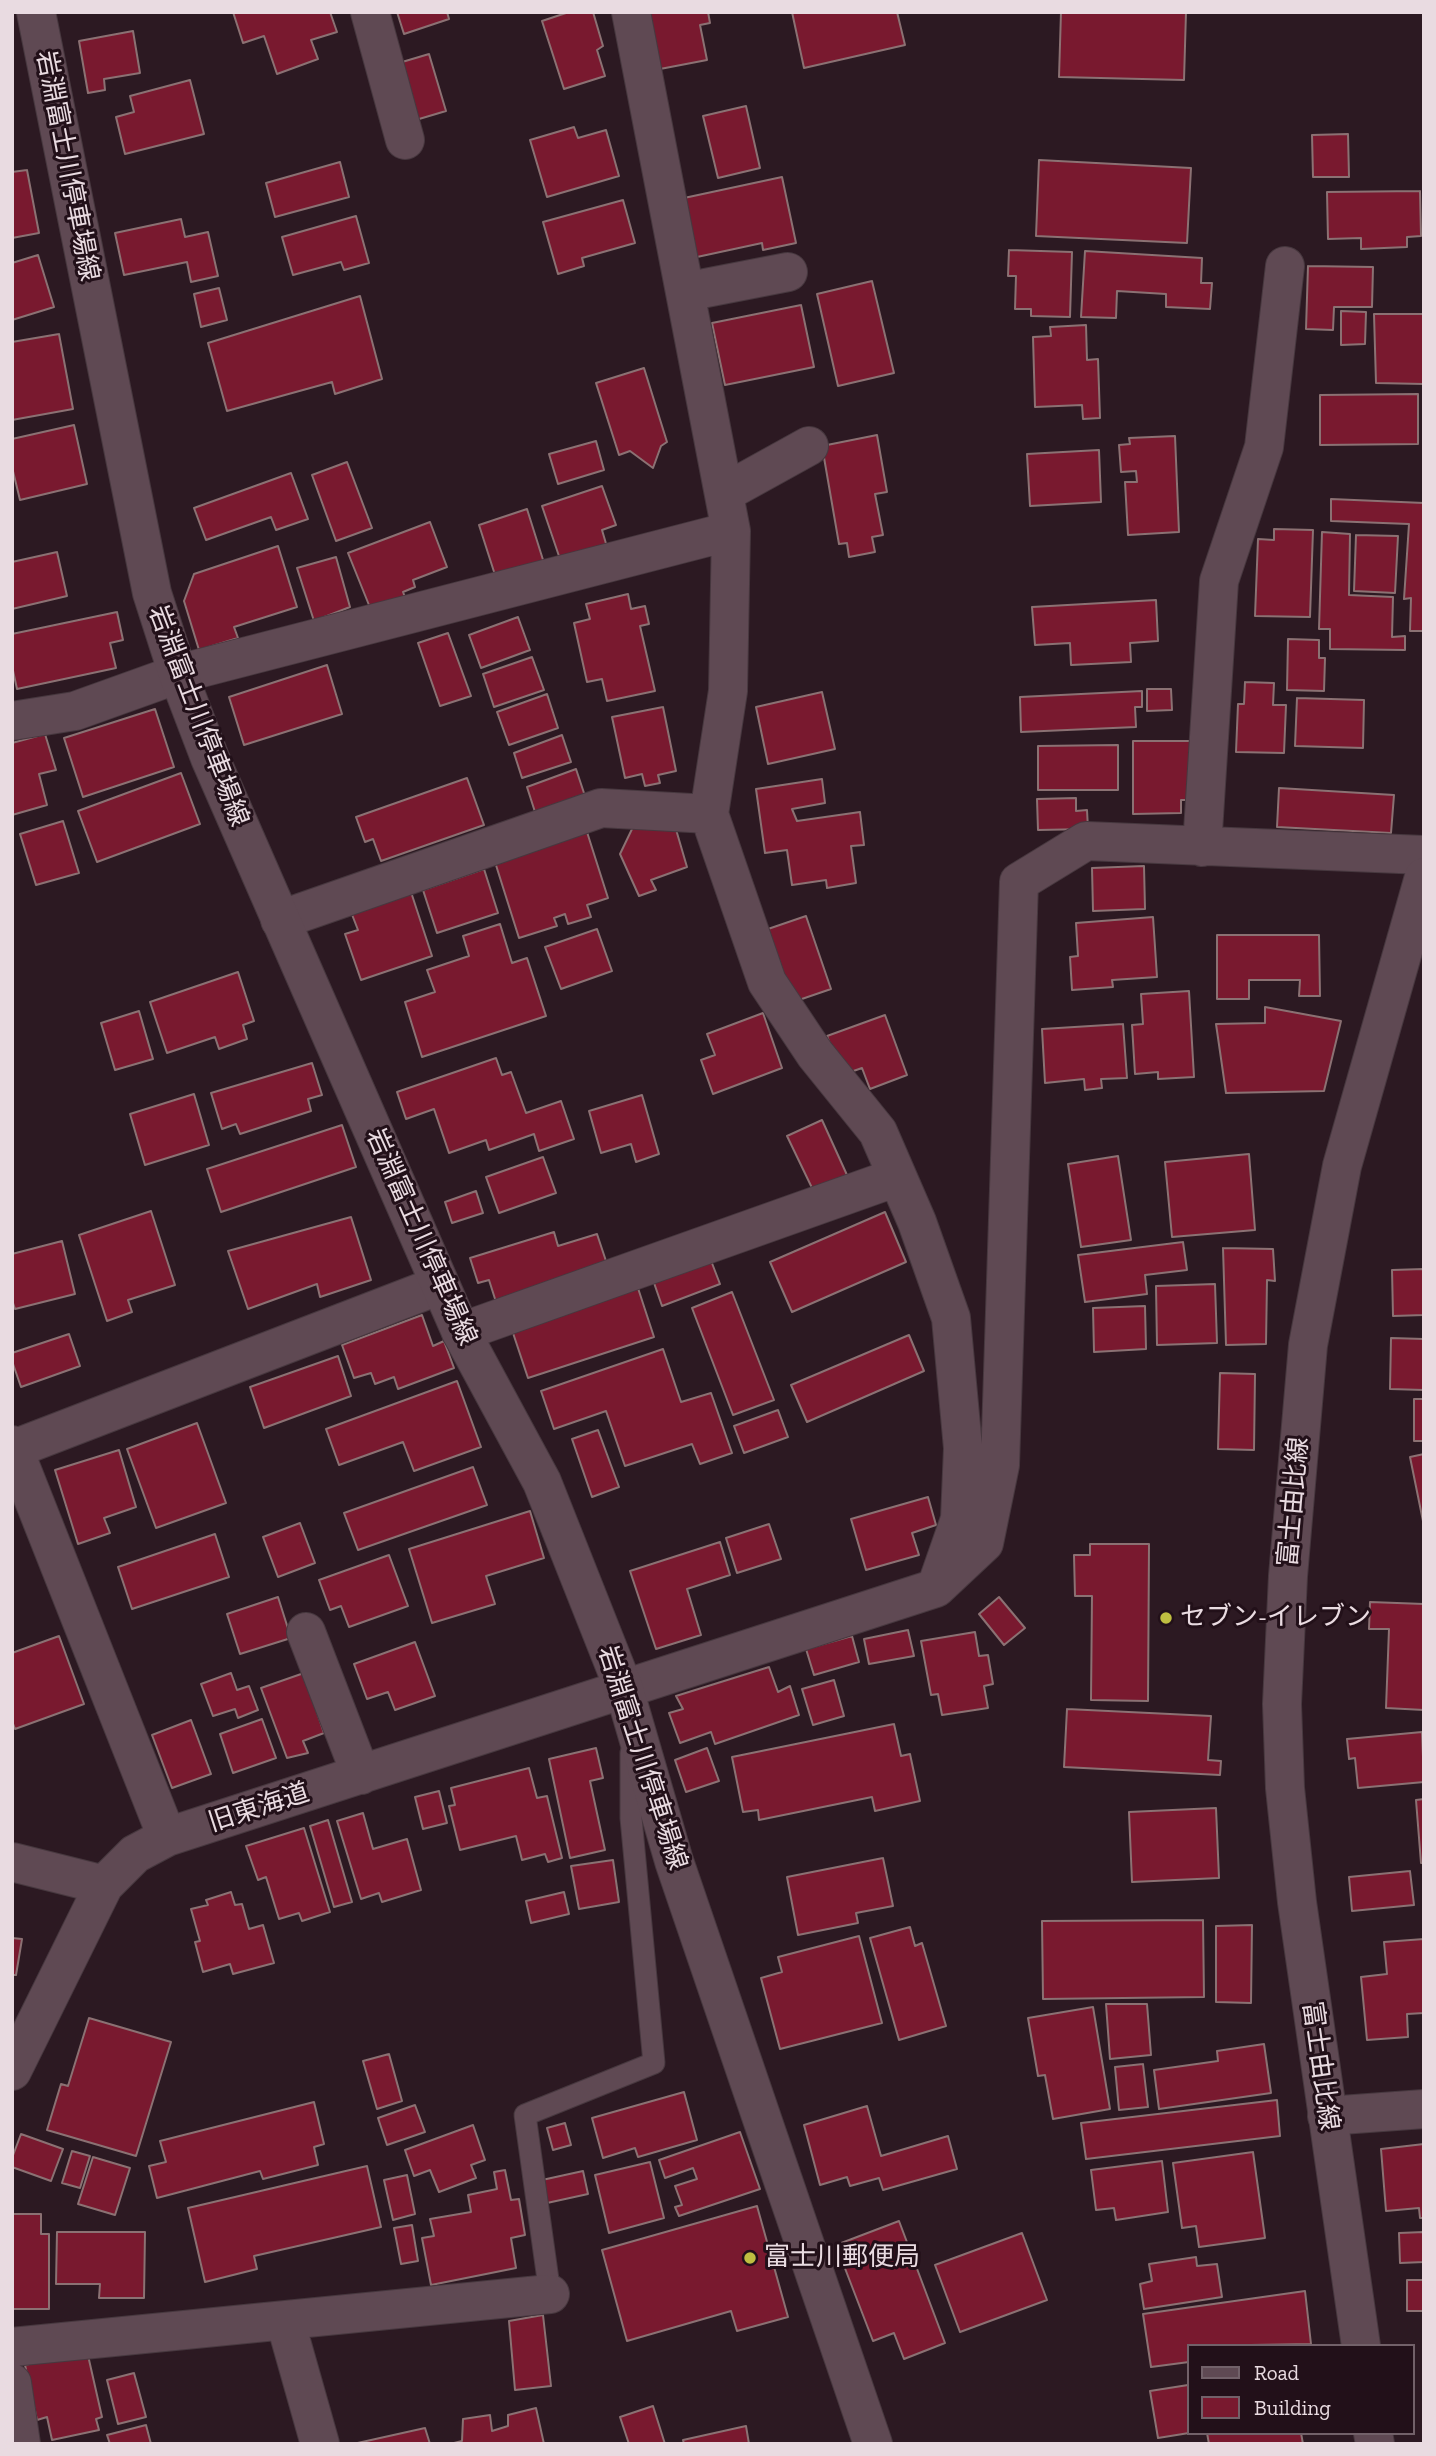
<!DOCTYPE html>
<html>
<head>
<meta charset="utf-8">
<style>
	body { margin:0 }
	#map { position:relative; width:1436px; height:2456px; overflow:hidden; background:#2c1922; font-family:"Zilla Slab",serif }
	canvas { display:block }
	.frame { position:absolute; inset:0; border:14px solid #e9dbe1; pointer-events:none }
	.legend { position:absolute; left:1187px; top:2344px; width:228px; height:91px; box-sizing:border-box; background:#221019; border:2px solid #726169; margin:0; padding:9px 12px; list-style:none; font-size:21px; color:#e9dbe1 }
	.legend li { display:flex; align-items:center; gap:14px; height:35px }
	.legend b { width:35px; border:2px solid #726169 }
</style>
</head>
<body>
<div id="map">
<canvas width="1436" height="2456"></canvas>
<div class="frame"></div>
<ul class="legend">
<li><b style="height:9px;background:#5f4953"></b>Road</li>
<li><b style="height:19px;background:#79192f"></b>Building</li>
</ul>
</div>
<script>
const g = document.querySelector('canvas').getContext('2d');
g.lineJoin = 'round';
function paint(path, color) { g.fillStyle = color; g.fill(path, 'evenodd'); }
const toPath = rows => new Path2D(rows.map(r => 'M' + r).join(''));
function stroke(path, color, width, dash) { g.strokeStyle = color; g.lineWidth = width; g.lineCap = dash ? 'butt' : 'round'; g.setLineDash(dash || []); g.stroke(path); }
function label(font, color, halo, rows, align = 'center') {
  g.font = font + ' "Zilla Slab","Noto Sans JP",serif'; g.lineWidth = 6; g.setLineDash([]); g.textBaseline = 'middle'; g.strokeStyle = halo; g.fillStyle = color; for (const [text, x, y, turn = 0] of rows) {
    g.save(); g.translate(x, y); g.rotate((+turn || 0) * Math.PI / 180); g.textAlign = isNaN(turn) ? turn : align; if (halo) g.strokeText(text, 0, 0); g.fillText(text, 0, 0); g.restore();
  }
}
const building = toPath([
	[233,12,330,12,337,32,311,40,318,59,277,74,264,36,243,43,233,12],
	[397,12,447,12,449,19,404,34,397,12],
	[569,12,593,12,603,46,597,50,605,76,564,89,542,21,569,12],
	[649,12,708,12,710,23,700,25,707,60,660,69,649,12],
	[792,12,897,12,905,45,804,68,792,12],
	[1061,12,1186,12,1184,80,1059,77,1061,12],
	[133,31,140,73,104,79,105,90,88,93,79,41,133,31],
	[429,54,446,111,409,122,392,65,429,54],
	[190,80,204,134,125,154,116,117,134,112,130,96,190,80],
	[746,106,760,168,718,178,703,116,746,106],
	[574,127,578,138,606,130,619,176,547,197,530,140,574,127],
	[1348,134,1349,177,1313,177,1312,135,1348,134],
	[1039,160,1191,168,1187,243,1036,236,1039,160],
	[340,162,349,197,275,217,266,183,340,162],
	[27,170,39,233,12,238,12,172,27,170],
	[782,177,796,243,763,250,762,243,697,257,684,198,782,177],
	[1420,191,1421,236,1407,237,1407,247,1361,249,1361,238,1328,239,1327,192,1420,191],
	[623,200,635,243,582,258,584,266,558,274,543,222,623,200],
	[356,216,369,263,344,270,341,262,293,275,282,237,356,216],
	[181,219,185,237,208,232,218,276,191,282,187,262,124,275,115,233,181,219],
	[1009,250,1072,252,1070,317,1031,316,1031,309,1015,309,1016,276,1008,276,1009,250],
	[1085,251,1202,258,1201,283,1212,283,1210,309,1166,307,1166,294,1117,291,1116,318,1081,317,1085,251],
	[38,255,54,307,12,320,12,263,38,255],
	[1308,266,1373,267,1372,307,1334,307,1333,330,1306,329,1308,266],
	[872,281,894,373,838,386,817,294,872,281],
	[219,288,227,320,201,327,194,294,219,288],
	[360,296,382,379,335,394,332,382,227,411,208,343,360,296],
	[801,305,814,367,725,385,712,323,801,305],
	[1341,311,1366,312,1365,344,1341,345,1341,311],
	[1374,314,1424,314,1424,384,1376,383,1374,314],
	[1086,325,1087,360,1098,359,1100,418,1083,419,1082,405,1035,407,1033,337,1051,336,1050,327,1086,325],
	[59,334,73,409,12,420,12,342,59,334],
	[644,368,667,442,661,446,653,468,630,451,619,455,596,383,644,368],
	[1418,394,1418,444,1320,445,1320,395,1418,394],
	[74,425,87,484,20,500,12,467,12,439,74,425],
	[877,435,887,492,875,494,883,535,872,537,875,552,849,557,847,543,839,544,822,446,877,435],
	[1175,436,1179,532,1128,535,1125,482,1137,482,1136,471,1121,472,1119,445,1130,444,1129,438,1175,436],
	[596,441,604,470,558,484,549,454,596,441],
	[1099,450,1101,502,1030,506,1027,454,1099,450],
	[347,462,372,528,336,541,312,475,347,462],
	[291,473,308,519,276,530,271,517,206,540,194,508,291,473],
	[602,486,616,525,602,530,607,547,561,562,542,506,602,486],
	[1331,499,1424,503,1424,631,1410,631,1411,598,1404,599,1409,524,1331,521,1331,499],
	[527,509,544,563,496,578,479,525,527,509],
	[430,522,447,567,413,580,415,587,403,592,407,602,373,615,348,553,430,522],
	[1274,529,1313,530,1310,617,1255,616,1258,539,1274,540,1274,529],
	[1322,532,1350,534,1349,595,1393,597,1392,637,1405,636,1405,650,1330,649,1330,629,1319,629,1322,532],
	[1356,535,1398,536,1395,593,1354,591,1356,535],
	[278,546,297,607,234,627,238,638,199,650,184,601,194,574,278,546],
	[57,552,67,596,12,609,12,562,57,552],
	[336,557,350,607,314,621,297,568,336,557],
	[628,594,631,609,645,606,649,624,640,626,655,691,607,701,602,679,587,682,574,623,590,619,586,604,628,594],
	[1156,600,1158,641,1130,643,1131,662,1071,665,1070,643,1035,645,1032,607,1156,600],
	[117,612,123,640,110,643,116,668,17,689,12,666,12,634,117,612],
	[518,617,530,650,481,668,469,635,518,617],
	[448,633,471,696,440,706,418,643,448,633],
	[1288,639,1319,640,1319,658,1325,658,1324,691,1287,690,1288,639],
	[532,657,544,690,494,707,483,674,532,657],
	[327,665,342,714,244,745,229,697,327,665],
	[1245,682,1274,683,1273,705,1286,705,1284,753,1236,752,1238,704,1244,704,1245,682],
	[1147,689,1171,689,1172,710,1147,711,1147,689],
	[1142,691,1142,707,1135,707,1136,727,1021,732,1020,697,1142,691],
	[822,692,835,749,768,764,756,707,822,692],
	[547,694,558,728,509,745,497,712,547,694],
	[1297,698,1364,700,1363,748,1295,746,1297,698],
	[663,707,676,771,658,775,660,783,645,786,642,774,625,778,612,717,663,707],
	[155,709,174,767,83,797,64,738,155,709],
	[45,734,56,770,39,774,47,805,12,815,12,743,45,734],
	[562,735,571,762,522,778,514,753,562,735],
	[1133,741,1194,741,1195,800,1181,800,1181,813,1133,814,1133,741],
	[1118,745,1118,790,1038,790,1038,746,1118,745],
	[576,769,585,796,535,812,527,787,576,769],
	[181,773,200,824,97,862,78,811,181,773],
	[467,778,484,825,381,861,373,839,365,842,356,817,467,778],
	[822,779,825,803,792,809,797,821,860,812,864,845,851,846,856,883,827,888,826,880,792,885,787,850,765,853,756,789,822,779],
	[1279,788,1394,795,1391,833,1277,827,1279,788],
	[1076,798,1076,811,1087,810,1088,829,1038,830,1037,799,1076,798],
	[63,821,79,873,36,885,20,834,63,821],
	[675,826,687,867,651,880,656,890,639,896,620,854,633,827,675,826],
	[587,832,608,898,587,905,591,917,568,924,565,914,554,918,557,926,519,938,495,862,587,832],
	[1144,866,1145,909,1093,911,1092,868,1144,866],
	[484,869,498,913,437,933,423,890,484,869],
	[411,892,432,956,361,980,345,934,358,930,351,912,411,892],
	[806,916,831,989,793,1002,768,929,806,916],
	[1153,917,1157,977,1112,980,1113,987,1072,990,1070,957,1078,956,1076,923,1153,917],
	[500,924,512,963,527,958,546,1016,422,1057,405,1002,435,992,427,970,469,956,463,936,500,924],
	[597,929,612,971,561,989,545,947,597,929],
	[1217,935,1319,935,1320,996,1299,996,1300,980,1249,980,1249,999,1217,999,1217,935],
	[238,972,254,1021,243,1025,247,1039,219,1049,215,1037,167,1053,150,1002,238,972],
	[1189,991,1194,1077,1158,1079,1158,1072,1135,1074,1132,1025,1143,1024,1141,994,1189,991],
	[1265,1007,1341,1021,1324,1091,1226,1093,1216,1024,1265,1023,1265,1007],
	[139,1011,153,1059,115,1070,101,1023,139,1011],
	[763,1013,782,1068,713,1094,701,1060,715,1055,707,1034,763,1013],
	[885,1015,907,1075,870,1089,862,1068,842,1075,827,1036,885,1015],
	[1123,1024,1127,1078,1101,1079,1102,1088,1085,1090,1084,1079,1045,1083,1042,1029,1123,1024],
	[496,1058,502,1075,511,1072,526,1113,561,1101,574,1139,539,1151,534,1134,489,1150,486,1140,449,1153,434,1109,406,1119,397,1092,496,1058],
	[312,1063,322,1095,308,1099,311,1111,240,1134,236,1124,222,1129,211,1093,312,1063],
	[194,1094,209,1145,145,1165,130,1114,194,1094],
	[642,1095,659,1154,636,1162,631,1144,601,1153,589,1111,642,1095],
	[822,1120,847,1175,813,1190,787,1136,822,1120],
	[342,1125,356,1167,221,1212,207,1169,342,1125],
	[1249,1154,1255,1230,1172,1237,1165,1162,1249,1154],
	[1118,1156,1131,1240,1081,1247,1068,1164,1118,1156],
	[543,1157,556,1193,499,1213,486,1177,543,1157],
	[476,1191,483,1213,452,1223,445,1202,476,1191],
	[151,1211,175,1285,128,1300,132,1312,107,1321,79,1235,151,1211],
	[885,1212,906,1262,792,1312,770,1262,885,1212],
	[351,1217,371,1280,320,1297,317,1284,248,1309,228,1251,351,1217],
	[554,1232,558,1246,597,1234,608,1267,496,1302,489,1280,478,1283,470,1258,554,1232],
	[62,1241,75,1294,15,1309,12,1300,12,1254,62,1241],
	[1183,1242,1187,1270,1145,1275,1147,1294,1085,1302,1078,1255,1183,1242],
	[1223,1248,1273,1249,1275,1281,1267,1280,1266,1344,1226,1345,1223,1248],
	[710,1258,720,1284,662,1306,653,1280,710,1258],
	[1424,1269,1424,1315,1393,1316,1392,1270,1424,1269],
	[636,1282,654,1337,528,1378,510,1324,636,1282],
	[1215,1284,1217,1343,1157,1345,1156,1286,1215,1284],
	[732,1292,774,1400,733,1415,692,1308,732,1292],
	[1145,1306,1146,1349,1094,1352,1093,1308,1145,1306],
	[422,1315,433,1346,444,1341,454,1368,398,1389,394,1377,375,1384,371,1373,354,1378,342,1345,422,1315],
	[69,1334,80,1366,21,1387,12,1361,12,1353,69,1334],
	[909,1335,924,1371,807,1422,791,1385,909,1335],
	[1391,1338,1424,1339,1424,1390,1390,1389,1391,1338],
	[663,1349,681,1402,711,1393,732,1453,700,1464,692,1444,625,1466,606,1411,554,1429,541,1391,663,1349],
	[338,1356,351,1396,264,1428,250,1387,338,1356],
	[1220,1373,1255,1374,1254,1450,1218,1449,1220,1373],
	[457,1381,481,1447,414,1471,403,1442,339,1465,326,1429,457,1381],
	[1414,1399,1424,1399,1424,1441,1414,1441,1414,1399],
	[778,1410,788,1437,744,1453,734,1426,778,1410],
	[197,1423,226,1503,156,1528,127,1449,197,1423],
	[598,1430,619,1487,592,1497,572,1439,598,1430],
	[119,1450,136,1507,104,1518,110,1533,78,1544,55,1470,119,1450],
	[1424,1454,1424,1526,1410,1457,1424,1454],
	[473,1467,487,1505,358,1550,344,1513,473,1467],
	[928,1497,936,1525,912,1533,919,1555,866,1570,851,1519,928,1497],
	[530,1511,544,1558,486,1576,495,1604,432,1623,409,1549,530,1511],
	[300,1523,315,1563,278,1577,263,1537,300,1523],
	[769,1524,781,1559,737,1573,726,1538,769,1524],
	[215,1534,229,1577,132,1609,118,1567,215,1534],
	[720,1542,730,1575,687,1589,701,1635,656,1649,630,1571,720,1542],
	[1090,1544,1149,1544,1148,1701,1091,1700,1092,1596,1075,1596,1074,1555,1090,1555,1090,1544],
	[389,1555,408,1606,349,1627,341,1606,330,1610,319,1580,389,1555],
	[278,1597,291,1638,240,1654,227,1614,278,1597],
	[999,1597,1025,1628,1004,1645,979,1614,999,1597],
	[1370,1602,1424,1604,1424,1710,1386,1708,1389,1629,1369,1629,1370,1602],
	[908,1630,914,1656,869,1664,864,1639,908,1630],
	[975,1632,979,1656,988,1655,993,1684,984,1686,988,1708,942,1715,938,1694,931,1695,921,1641,975,1632],
	[59,1636,84,1704,15,1729,12,1721,12,1653,59,1636],
	[852,1636,859,1662,814,1675,806,1649,852,1636],
	[415,1642,435,1696,395,1710,388,1692,367,1699,354,1664,415,1642],
	[769,1667,778,1692,790,1686,799,1715,715,1744,711,1732,680,1743,669,1713,683,1709,676,1696,769,1667],
	[231,1673,237,1690,249,1686,258,1710,238,1718,235,1709,213,1716,201,1684,231,1673],
	[304,1673,324,1733,303,1741,308,1753,287,1758,261,1688,304,1673],
	[834,1680,844,1716,813,1725,802,1689,834,1680],
	[1067,1709,1211,1716,1208,1760,1221,1761,1220,1775,1064,1767,1067,1709],
	[262,1719,276,1758,233,1773,220,1734,262,1719],
	[191,1720,211,1774,172,1788,152,1735,191,1720],
	[894,1724,901,1756,910,1754,920,1801,875,1811,872,1797,759,1820,758,1810,743,1812,732,1757,894,1724],
	[1422,1732,1424,1782,1358,1788,1355,1758,1349,1759,1347,1739,1422,1732],
	[596,1748,603,1778,590,1781,605,1850,570,1858,549,1759,596,1748],
	[707,1748,719,1781,686,1792,675,1760,707,1748],
	[529,1768,537,1798,547,1796,562,1858,548,1862,545,1854,522,1860,516,1836,460,1850,449,1806,455,1805,451,1788,529,1768],
	[439,1791,447,1823,423,1829,415,1797,439,1791],
	[1424,1799,1424,1863,1421,1863,1416,1800,1424,1799],
	[1216,1808,1219,1878,1132,1882,1129,1812,1216,1808],
	[363,1813,373,1849,407,1839,421,1890,382,1902,379,1893,361,1899,337,1821,363,1813],
	[328,1820,352,1902,334,1907,310,1826,328,1820],
	[304,1828,330,1912,302,1921,299,1913,279,1919,266,1877,258,1880,246,1846,304,1828],
	[883,1858,893,1906,856,1913,858,1923,798,1935,787,1877,883,1858],
	[613,1860,619,1902,579,1909,571,1866,613,1860],
	[1410,1871,1414,1905,1352,1911,1349,1877,1410,1871],
	[231,1892,235,1905,242,1904,249,1929,263,1925,274,1963,233,1974,230,1964,203,1972,195,1942,200,1941,191,1909,208,1905,206,1900,231,1892],
	[564,1892,569,1914,531,1923,526,1901,564,1892],
	[1203,1920,1204,1997,1043,1999,1042,1921,1203,1920],
	[1252,1925,1251,2003,1216,2002,1216,1926,1252,1925],
	[910,1927,915,1946,922,1943,946,2026,899,2040,870,1938,910,1927],
	[859,1936,882,2023,780,2049,761,1978,782,1972,778,1957,859,1936],
	[12,1938,22,1939,16,1975,12,1975,12,1938],
	[1424,1939,1424,2013,1407,2014,1408,2037,1367,2040,1361,1977,1387,1974,1384,1942,1424,1939],
	[1106,2004,1147,2004,1151,2055,1110,2059,1106,2004],
	[1093,2007,1110,2109,1053,2119,1045,2075,1038,2076,1028,2018,1093,2007],
	[89,2018,171,2042,136,2156,47,2130,61,2084,68,2086,89,2018],
	[1264,2044,1271,2093,1159,2109,1154,2070,1218,2061,1217,2051,1264,2044],
	[389,2054,402,2101,377,2109,363,2061,389,2054],
	[1143,2064,1148,2107,1119,2110,1115,2067,1143,2064],
	[684,2092,697,2140,638,2157,635,2148,603,2158,592,2118,684,2092],
	[1277,2100,1280,2136,1086,2159,1081,2123,1277,2100],
	[314,2102,324,2144,314,2147,318,2165,263,2179,260,2171,157,2198,149,2166,166,2162,160,2141,314,2102],
	[415,2105,425,2132,387,2145,378,2118,415,2105],
	[867,2106,881,2156,948,2136,957,2169,883,2190,879,2178,850,2186,847,2177,820,2185,804,2125,867,2106],
	[565,2123,571,2145,553,2150,547,2128,565,2123],
	[473,2125,485,2160,471,2165,476,2178,439,2192,430,2170,414,2176,405,2150,473,2125],
	[740,2132,760,2189,679,2216,675,2207,682,2205,675,2186,697,2179,693,2168,665,2178,659,2160,740,2132],
	[21,2134,63,2149,51,2181,12,2167,12,2158,21,2134],
	[1424,2144,1424,2218,1420,2218,1419,2208,1386,2211,1381,2149,1424,2144],
	[72,2151,90,2156,80,2188,62,2183,72,2151],
	[1253,2152,1265,2238,1199,2247,1196,2226,1182,2228,1173,2163,1253,2152],
	[93,2157,130,2168,115,2215,78,2204,93,2157],
	[1162,2161,1168,2212,1116,2220,1114,2208,1096,2210,1091,2170,1162,2161],
	[650,2162,664,2218,609,2233,595,2175,650,2162],
	[367,2166,381,2227,254,2256,257,2269,205,2282,188,2208,367,2166],
	[505,2170,511,2200,519,2199,525,2235,511,2238,516,2268,431,2285,422,2238,434,2236,430,2219,471,2212,468,2195,497,2189,494,2172,505,2170],
	[583,2171,588,2194,547,2203,542,2180,583,2171],
	[407,2175,415,2214,393,2220,384,2180,407,2175],
	[757,2206,788,2317,737,2331,731,2311,627,2341,602,2250,757,2206],
	[12,2214,41,2214,41,2234,49,2234,49,2309,12,2309,12,2214],
	[899,2221,945,2343,904,2359,894,2333,873,2341,836,2245,899,2221],
	[412,2225,418,2261,401,2264,394,2228,412,2225],
	[57,2232,145,2232,144,2298,99,2298,100,2284,56,2284,57,2232],
	[1424,2232,1424,2262,1400,2263,1399,2233,1424,2232],
	[1022,2233,1047,2300,960,2332,935,2265,1022,2233],
	[1196,2257,1197,2266,1217,2264,1222,2297,1144,2309,1140,2284,1152,2281,1149,2264,1196,2257],
	[1407,2280,1424,2280,1424,2311,1407,2311,1407,2280],
	[1305,2291,1311,2344,1189,2346,1189,2362,1151,2367,1143,2314,1305,2291],
	[543,2315,551,2386,515,2390,509,2321,543,2315],
	[87,2351,102,2417,96,2419,99,2430,52,2440,47,2417,37,2420,25,2365,87,2351],
	[134,2373,146,2417,118,2424,107,2380,134,2373],
	[1188,2385,1189,2433,1158,2438,1150,2391,1188,2385],
	[653,2406,665,2444,629,2444,620,2417,653,2406],
	[536,2408,544,2444,450,2444,462,2441,463,2419,490,2415,492,2431,508,2426,508,2415,536,2408],
	[146,2425,151,2444,110,2444,107,2435,146,2425],
	[746,2426,749,2444,684,2444,683,2440,746,2426],
	[425,2428,430,2444,353,2444,425,2428],
	[1207,2433,1301,2433,1303,2444,1209,2444,1207,2433]
]);
const service = toPath([
	[550,2294,525,2115,654,2063,631,1818,631,1753]
]);
const minor = toPath([
	[370,12,405,140],
	[631,12,731,531,728,691,709,814,767,982,815,1054,878,1132,917,1222,951,1318,963,1448,960,1519,938,1582],
	[685,292,788,272],
	[724,493,809,446],
	[12,721,75,711,178,674,731,531],
	[1202,847,1219,581,1264,447,1285,266],
	[280,920,601,808,709,814],
	[461,1332,897,1177],
	[12,1445,167,1837],
	[14,1449,440,1285],
	[306,1632,361,1775],
	[12,1862,104,1885],
	[12,2071,104,1885,135,1854,167,1837,936,1588,984,1543,1000,1465,1019,882,1086,841,1424,855],
	[1327,2116,1424,2109],
	[285,2320,320,2444],
	[12,2347,550,2294],
	[12,2383,21,2444]
]);
const secondary = toPath([
	[36,12,152,593,178,674,210,758,461,1332,542,1482,624,1689,674,1861,873,2444],
	[1361,2346,1297,1902,1285,1788,1282,1704,1288,1576,1308,1345,1342,1166,1424,877],
	[1373,2433,1375,2444]
]);
const markers = [
	[1166,1618,7,"#bfbe41"],
	[750,2258,7,"#bfbe41"]
];
const streetNames = [
	["岩淵富士川停車場線",67,166,79],
	["岩淵富士川停車場線",198,716,69],
	["岩淵富士川停車場線",421,1237,66],
	["富士由比線",1294,1502,-85],
	["岩淵富士川停車場線",642,1758,72],
	["旧東海道",259,1808,-18],
	["富士由比線",1320,2066,82]
];
const poiNames = [
	["セブン-イレブン",1180,1618],
	["富士川郵便局",764,2258]
];
paint(building, '#79192f');
stroke(building, '#8b7173', 2);
stroke(service, '#47383f', 23);
stroke(minor, '#47383f', 40);
stroke(secondary, '#47383f', 40);
stroke(service, '#5f4953', 21);
stroke(minor, '#5f4953', 38);
stroke(secondary, '#5f4953', 38);
for (const [x, y, r, color] of markers) { const dot = new Path2D(); dot.arc(x, y, r, 0, 2 * Math.PI); g.fillStyle = color; g.fill(dot); stroke(dot, '#221019', 2.5); }
label('26px', '#e9dbe1', '#221019', streetNames);
label('26px', '#e9dbe1', '#221019', poiNames, 'left');
</script>
</body>
</html>
